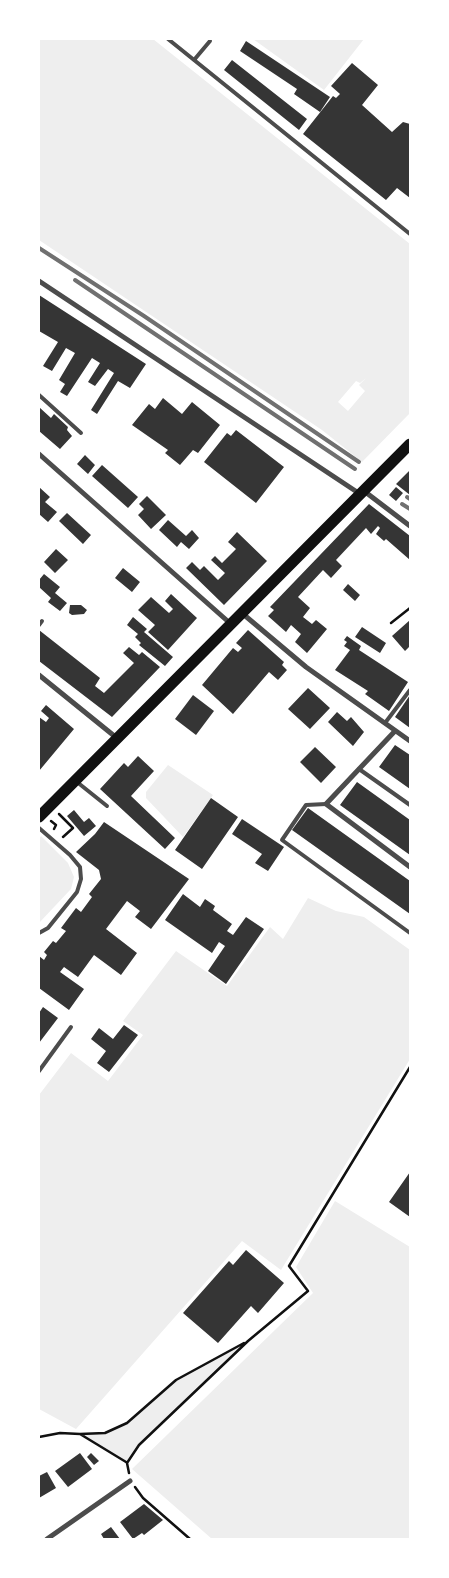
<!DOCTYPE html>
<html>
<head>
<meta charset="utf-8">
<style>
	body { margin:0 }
	#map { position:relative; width:449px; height:1578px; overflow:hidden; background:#fff; font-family:"DM Sans",sans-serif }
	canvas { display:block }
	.frame { position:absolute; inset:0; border:40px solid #fff; pointer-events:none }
</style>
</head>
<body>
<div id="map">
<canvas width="449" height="1578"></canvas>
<div class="frame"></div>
</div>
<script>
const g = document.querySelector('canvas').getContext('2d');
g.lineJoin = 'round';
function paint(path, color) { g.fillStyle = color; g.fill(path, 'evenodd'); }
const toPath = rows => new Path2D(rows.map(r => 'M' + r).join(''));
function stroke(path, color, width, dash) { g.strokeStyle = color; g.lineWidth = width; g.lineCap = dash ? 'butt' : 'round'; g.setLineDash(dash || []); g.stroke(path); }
const green = toPath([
	[39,39,153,39,410,244,410,413,362,462,322,430,39,240],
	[366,378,359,385,365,391,348,411,338,402,356,381,360,383],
	[253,39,364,39,324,90],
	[168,765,213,795,183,837,146,798,146,792],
	[41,836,68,863,74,877,71,889,39,923,39,839],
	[308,898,336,911,364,917,410,950,410,1059,281,1270,242,1241,76,1429,39,1409,39,1095,71,1053,108,1081,143,1035,123,1021,176,951,227,986,270,927,283,939],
	[335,1201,410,1247,410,1539,212,1539,132,1469,313,1293,296,1267],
	[248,1341,139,1445,127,1463,80,1434,105,1433,127,1423,176,1380]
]);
const building = toPath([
	[246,41,330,97,320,112,294,94,297,89,240,51],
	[232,60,307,119,299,130,224,70],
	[352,63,378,85,362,105,392,132,403,122,410,124,410,198,397,188,386,200,303,134,333,96,336,98,340,94,331,86],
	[39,295,146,364,130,388,118,381,97,414,91,410,114,373,108,369,95,386,88,382,100,363,92,358,67,396,60,392,65,384,59,380,75,353,66,348,52,371,43,366,58,342,39,331],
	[163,398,182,414,192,402,220,425,198,453,193,450,180,465,165,453,168,450,132,425,149,404,155,409],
	[39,407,51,418,54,414,68,427,67,430,72,436,60,449,39,431],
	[236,430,284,467,256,503,204,462,227,433,231,436],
	[85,455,95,465,88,474,77,464],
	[102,465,138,497,128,508,92,476],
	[410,470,410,495,396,484],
	[39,487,50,497,45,502,57,512,48,522,39,514],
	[396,487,403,493,396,501,389,495],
	[147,496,166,515,151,529,138,515,144,509,139,504],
	[369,504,410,536,410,560,386,539,384,541,376,534,380,528,378,526,371,534,366,528,336,560,342,566,331,578,323,570,298,597,310,608,303,617,312,624,316,620,327,629,307,653,295,642,301,634,291,625,286,632,268,616,274,610,270,607],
	[67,513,91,535,83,544,59,521],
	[168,520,186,536,192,530,199,538,189,549,181,542,177,547,159,530],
	[237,532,267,561,224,605,186,568,192,562,200,570,204,566,218,580,225,573,211,560,215,556,222,563,236,549,228,542],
	[56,549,68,560,55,573,44,562],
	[123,568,140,582,132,592,115,578],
	[44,574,60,587,55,593,67,603,60,611,48,602,51,598,39,587,39,580],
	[348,584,360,595,355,601,343,590],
	[171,594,197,618,168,650,148,632,155,625,138,610,151,597,169,613,173,609,165,601],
	[70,605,81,605,87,610,84,614,72,615,69,613],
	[133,617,147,629,144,632,173,657,165,666,139,645,141,643,135,637,138,634,127,625],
	[410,620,410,646,405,651,392,636],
	[362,627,386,643,380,653,355,637],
	[39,630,100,678,95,686,104,693,134,663,123,653,129,647,139,655,142,652,160,667,112,717,39,661],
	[248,630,284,662,282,665,287,670,278,680,269,672,233,714,202,685,233,648,238,652,242,648,236,643],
	[347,636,361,646,359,650,408,682,389,711,365,694,368,691,335,670,350,650,344,646,347,642,344,640],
	[308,688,330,708,310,729,288,709],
	[193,695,214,711,196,735,175,719],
	[410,695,410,728,395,717],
	[46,705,74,729,39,771,39,717,46,722,49,718,41,711],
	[337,712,347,721,351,717,364,732,353,746,328,722],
	[395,745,410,755,410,789,379,767],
	[315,747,336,767,321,783,300,762],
	[138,756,154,771,131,796,175,838,165,849,100,789,124,763,128,767],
	[357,782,410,820,410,855,340,805],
	[211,798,238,817,202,869,175,850],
	[308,808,410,881,410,914,292,830],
	[74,810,84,822,89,818,96,826,84,836,67,816],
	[242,819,284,847,268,871,255,863,262,854,232,834],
	[104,822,189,879,151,929,135,917,140,911,127,901,106,929,137,953,121,975,94,955,78,977,64,967,60,972,84,989,69,1010,39,988,39,956,44,960,47,955,44,952,53,941,56,943,66,931,61,928,76,908,81,912,92,897,89,894,101,879,99,870,76,852,95,834],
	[183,894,200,907,205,899,215,906,213,910,232,924,227,931,233,935,246,917,264,929,226,984,208,971,225,946,219,942,212,953,165,920],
	[43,1007,58,1018,39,1043,39,1013],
	[124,1025,138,1035,109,1072,97,1063,106,1051,91,1039,99,1028,113,1039],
	[410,1172,410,1217,389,1202],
	[246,1250,284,1283,258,1313,251,1306,218,1343,183,1313,229,1261,233,1265],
	[80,1453,92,1469,68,1487,55,1471],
	[91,1453,99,1461,94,1465,87,1457],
	[47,1472,56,1488,39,1498,39,1476],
	[144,1504,163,1520,144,1535,142,1533,133,1539,120,1522],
	[111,1527,120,1539,104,1539,101,1534]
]);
const path = toPath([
	[391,623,410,608],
	[59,814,73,828,63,837],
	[51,821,56,825,54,829],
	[80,1434,105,1433,127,1423,176,1380,244,1343],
	[39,1437,60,1433,80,1434,126,1462],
	[129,1473,127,1463,139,1445,248,1341,308,1291,289,1266,410,1067],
	[135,1487,143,1498,190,1539]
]);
const service = toPath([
	[168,39,410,234],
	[194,60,210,41],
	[39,395,81,433],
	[39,625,42,621],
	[385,723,410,690],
	[359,769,410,805],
	[77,782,107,806],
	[326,804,306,805,282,840,410,933],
	[39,828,70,855,80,867,81,879,77,892,48,928,39,933],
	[39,1071,71,1027]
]);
const minor = toPath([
	[39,281,360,494],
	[39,454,232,625],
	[364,491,410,526],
	[243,614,306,667,410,741],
	[39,675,118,739],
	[395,731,326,804,410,867],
	[47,1539,130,1481]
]);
const primary = toPath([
	[39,817,410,444]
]);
const rail = toPath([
	[39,248,144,316,359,462],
	[75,280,355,469],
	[407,497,410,499],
	[402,504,410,509]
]);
paint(green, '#eee');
paint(building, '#353535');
stroke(path, '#111', 2.5);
stroke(service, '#4c4c4c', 4);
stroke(minor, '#4c4c4c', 5);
stroke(primary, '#111', 11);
stroke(rail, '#707070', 4);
</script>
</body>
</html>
